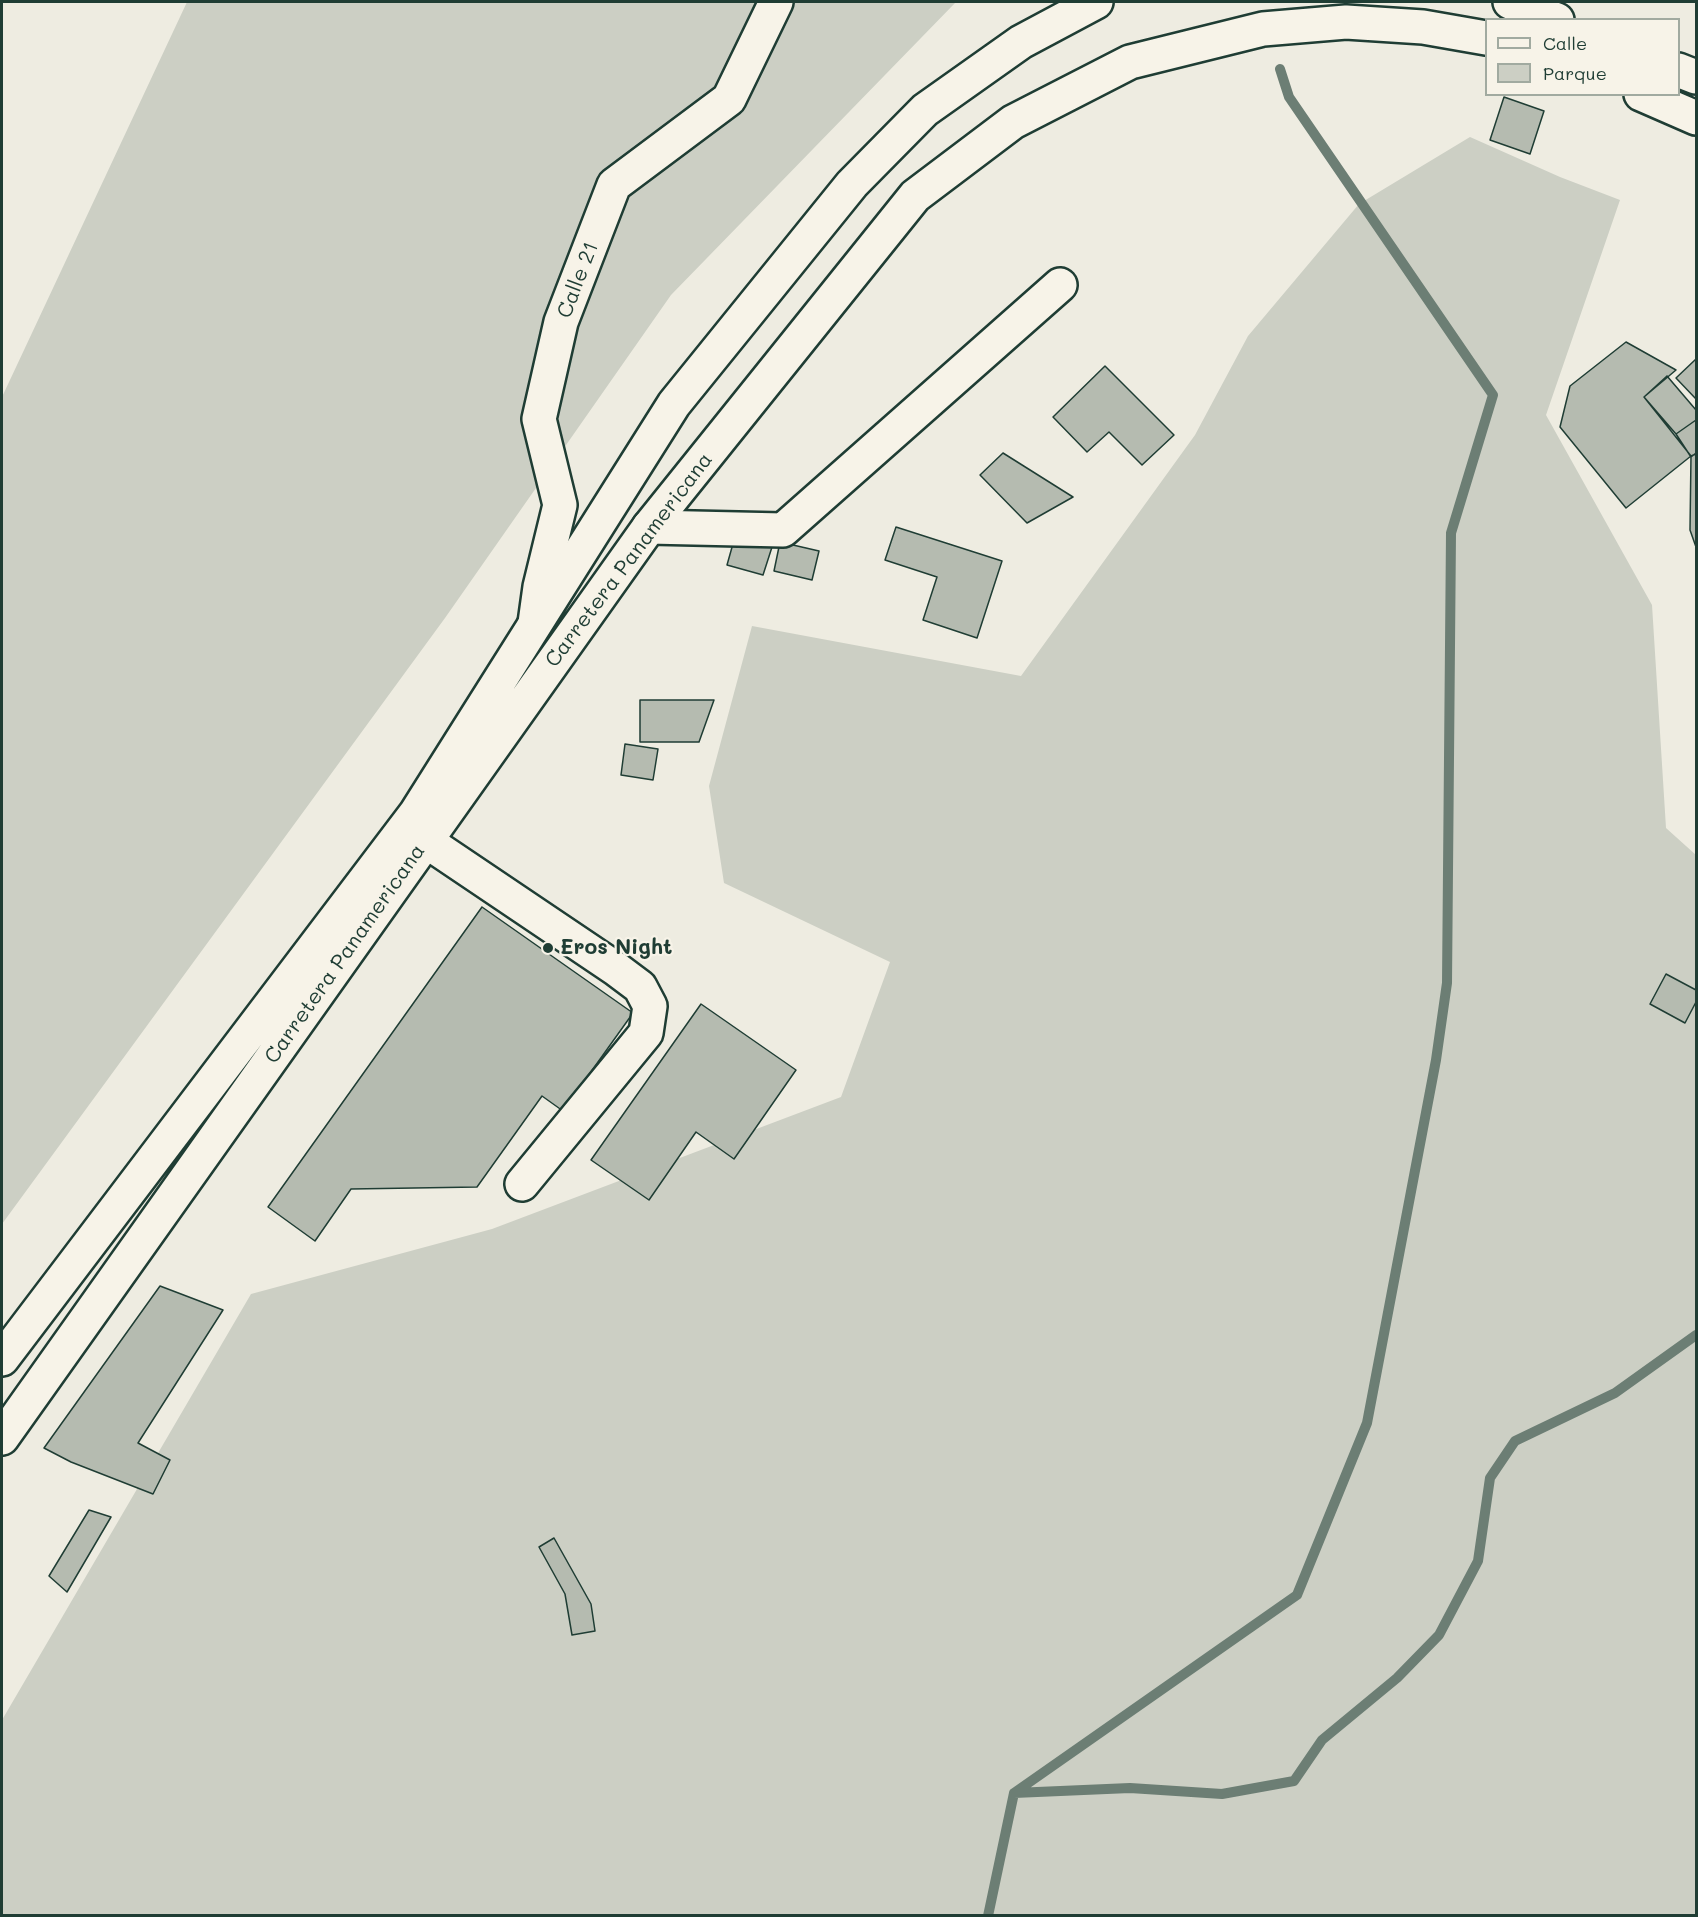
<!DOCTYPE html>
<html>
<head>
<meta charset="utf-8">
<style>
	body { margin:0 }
	#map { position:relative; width:1698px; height:1917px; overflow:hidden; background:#eeece1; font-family:Mali,sans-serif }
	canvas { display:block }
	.frame { position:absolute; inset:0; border:3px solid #1f3d34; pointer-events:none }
	.legend { position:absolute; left:1485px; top:18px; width:195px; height:78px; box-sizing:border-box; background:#f7f3e8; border:2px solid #a1aaa0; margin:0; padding:8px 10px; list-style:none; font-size:18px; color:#1f3d34 }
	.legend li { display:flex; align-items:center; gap:12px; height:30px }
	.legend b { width:30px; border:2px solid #a1aaa0 }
</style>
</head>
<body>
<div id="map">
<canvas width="1698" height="1917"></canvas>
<div class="frame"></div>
<ul class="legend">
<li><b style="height:8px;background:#f7f3e8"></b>Calle</li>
<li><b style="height:16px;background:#cccfc4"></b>Parque</li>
</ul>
</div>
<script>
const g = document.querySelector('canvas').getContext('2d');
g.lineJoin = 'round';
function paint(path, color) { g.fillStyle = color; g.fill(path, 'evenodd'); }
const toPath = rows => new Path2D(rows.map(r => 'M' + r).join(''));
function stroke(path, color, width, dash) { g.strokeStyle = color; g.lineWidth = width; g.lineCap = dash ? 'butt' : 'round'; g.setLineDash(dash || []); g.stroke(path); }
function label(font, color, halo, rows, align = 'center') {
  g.font = font + ' Mali,sans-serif'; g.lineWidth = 4.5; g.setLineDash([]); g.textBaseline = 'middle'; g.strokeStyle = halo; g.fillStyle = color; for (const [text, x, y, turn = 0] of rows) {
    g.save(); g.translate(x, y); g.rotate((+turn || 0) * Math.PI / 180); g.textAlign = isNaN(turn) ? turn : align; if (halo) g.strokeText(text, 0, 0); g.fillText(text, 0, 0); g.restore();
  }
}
const green = toPath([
	[187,2,956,2,671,295,445,618,2,1224,2,397],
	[1470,137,1560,177,1620,200,1546,415,1652,605,1666,828,1696,855,1696,1915,2,1916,2,1720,251,1294,492,1229,841,1097,890,962,724,883,709,786,752,626,1021,676,1195,435,1248,336,1359,204]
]);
const stream = toPath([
	[1014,1793,1130,1788,1222,1794,1294,1781,1322,1740,1397,1678,1439,1635,1478,1561,1490,1478,1515,1441,1615,1393,1696,1335],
	[988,1916,1014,1793,1297,1595,1367,1423,1436,1060,1447,983,1451,533,1493,395,1289,97,1280,69]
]);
const building = toPath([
	[1504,97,1544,111,1530,154,1490,140,1504,97],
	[1626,342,1676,370,1644,397,1691,456,1626,508,1560,427,1570,386,1626,342],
	[1696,359,1696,399,1676,378,1696,359],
	[1105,366,1174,435,1142,465,1109,432,1087,452,1053,417,1105,366],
	[1667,376,1696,410,1696,420,1676,434,1644,397,1667,376],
	[1696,420,1696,453,1691,457,1676,434,1696,420],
	[1003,453,1073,497,1027,523,980,475,1003,453],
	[1696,454,1696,547,1690,530,1691,456,1696,454],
	[896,527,1002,561,977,638,923,620,937,577,885,560,896,527],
	[736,533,773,544,763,575,727,565,736,533],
	[780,542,819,551,812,580,774,571,780,542],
	[640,700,714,700,699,742,640,742,640,700],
	[625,744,658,749,653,780,621,775,625,744],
	[482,907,633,1013,563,1111,542,1096,477,1187,351,1189,315,1241,268,1207,482,907],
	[1666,974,1696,990,1696,1002,1685,1023,1650,1004,1666,974],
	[701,1004,796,1070,734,1159,696,1132,649,1200,591,1160,701,1004],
	[160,1286,223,1310,138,1443,170,1460,153,1494,71,1462,44,1448,160,1286],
	[89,1510,111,1517,67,1592,49,1576,89,1510],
	[554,1538,591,1604,595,1631,572,1635,565,1594,539,1547,554,1538]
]);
const minor = toPath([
	[649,527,783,530,1060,285],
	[535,623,540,587,560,505,539,419,561,322,614,185,729,99,776,2],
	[426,841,616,969,640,987,650,1006,646,1033,522,1184]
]);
const highway = toPath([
	[1510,2,1557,20],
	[1678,70,1696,77],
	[1641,94,1696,118],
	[2,1359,416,813,674,404,852,184,925,110,1021,42,1096,2],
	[2,1438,649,527,915,196,1013,122,1130,62,1263,29,1346,22,1423,27,1486,38]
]);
const markers = [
	[548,948,6,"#1f3d34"]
];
const streetNames = [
	["Calle 21",578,280,-69],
	["Carretera Panamericana",629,560,-53],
	["Carretera Panamericana",345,954,-55]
];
const poiNames = [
	["Eros Night",560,948]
];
paint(green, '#cccfc4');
stroke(stream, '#6c7e74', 10);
paint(building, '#b5bbb0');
stroke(building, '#1f3d34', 1.5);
stroke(minor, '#1f3d34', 38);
stroke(highway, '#1f3d34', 38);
stroke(minor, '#f7f3e8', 33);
stroke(highway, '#f7f3e8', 33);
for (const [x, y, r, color] of markers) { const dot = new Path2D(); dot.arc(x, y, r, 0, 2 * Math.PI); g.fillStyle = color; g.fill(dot); stroke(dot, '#f7f3e8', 2); }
label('21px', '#1f3d34', '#f7f3e8', streetNames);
label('bold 21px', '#1f3d34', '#f7f3e8', poiNames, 'left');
</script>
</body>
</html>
